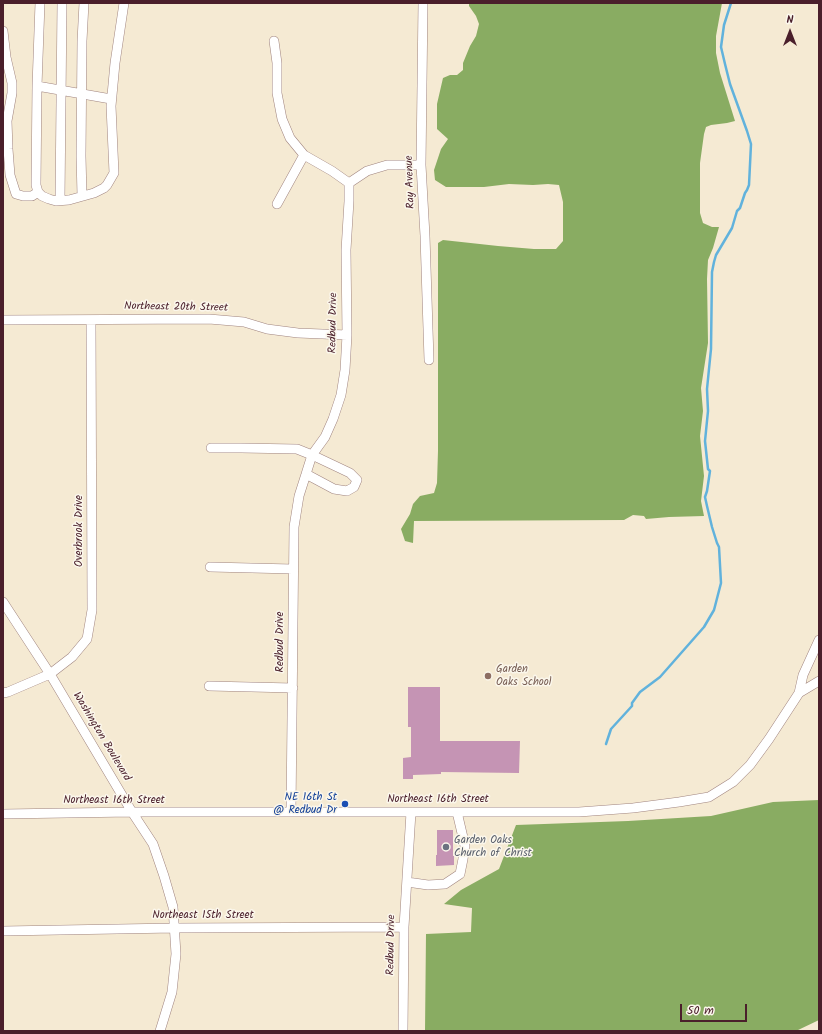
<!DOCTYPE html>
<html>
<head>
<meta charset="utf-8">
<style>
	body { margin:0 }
	#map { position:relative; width:822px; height:1034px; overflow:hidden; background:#f5ead3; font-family:Kalam,sans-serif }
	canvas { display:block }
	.frame { position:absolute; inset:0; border:4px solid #4a1f2b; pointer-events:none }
	.north { position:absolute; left:770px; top:12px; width:40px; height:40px; -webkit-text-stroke:3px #fbf7ec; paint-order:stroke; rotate:0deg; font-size:11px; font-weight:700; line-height:16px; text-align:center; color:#4a1f2b }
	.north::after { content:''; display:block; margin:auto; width:14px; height:18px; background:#4a1f2b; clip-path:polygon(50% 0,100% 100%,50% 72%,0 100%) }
	.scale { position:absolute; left:680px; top:1004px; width:67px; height:18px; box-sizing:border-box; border:2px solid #4a1f2b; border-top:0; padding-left:5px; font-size:12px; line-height:14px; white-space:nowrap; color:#4a1f2b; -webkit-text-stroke:3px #fbf7ec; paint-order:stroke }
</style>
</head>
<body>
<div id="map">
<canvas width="822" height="1034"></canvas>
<div class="frame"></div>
<div class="north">N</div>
<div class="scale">50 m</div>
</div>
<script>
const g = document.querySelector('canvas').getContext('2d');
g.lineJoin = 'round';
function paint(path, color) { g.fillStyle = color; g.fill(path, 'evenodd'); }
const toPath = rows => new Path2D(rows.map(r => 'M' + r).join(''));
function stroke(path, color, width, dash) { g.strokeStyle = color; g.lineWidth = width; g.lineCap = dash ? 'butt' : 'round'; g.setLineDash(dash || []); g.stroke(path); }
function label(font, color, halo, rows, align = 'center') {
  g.font = font + ' Kalam,sans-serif'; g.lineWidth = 3; g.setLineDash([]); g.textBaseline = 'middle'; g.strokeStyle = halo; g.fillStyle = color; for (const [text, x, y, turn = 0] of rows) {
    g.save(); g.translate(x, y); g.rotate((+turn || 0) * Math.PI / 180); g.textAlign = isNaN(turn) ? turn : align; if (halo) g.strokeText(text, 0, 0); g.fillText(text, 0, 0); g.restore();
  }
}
const forest = toPath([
	[469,3,722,3,716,36,716,53,720,73,735,121,727,123,711,125,706,127,704,134,700,163,700,213,703,223,712,227,719,227,713,248,708,260,707,279,708,343,701,388,703,411,700,436,704,476,701,501,704,516,669,517,646,519,644,516,633,515,624,520,414,521,413,543,405,541,401,529,410,514,413,504,420,496,434,493,437,483,438,451,438,243,443,240,498,246,534,249,556,249,563,241,563,202,559,185,548,184,533,185,509,184,484,187,446,187,435,180,434,170,441,149,448,139,437,129,437,104,443,78,450,75,457,75,463,70,463,63,470,46,476,36,479,24,476,16,469,6],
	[819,800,819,1020,796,1031,425,1031,426,934,471,932,472,908,444,904,461,890,499,869,516,825,628,821,711,816,773,802]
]);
const stream = toPath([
	[606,744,611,729,632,706,632,703,640,692,660,677,704,627,714,610,721,583,719,547,717,543,712,527,707,506,705,497,707,491,710,471,708,469,705,441,708,411,707,389,711,349,712,272,714,262,716,255,732,228,737,211,740,208,745,193,747,190,749,185,751,144,747,131,730,84,725,64,721,47,724,25,731,3]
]);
const building = toPath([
	[408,687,440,687,440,741,520,741,519,773,441,772,441,774,413,775,413,779,403,779,403,758,411,757,411,727,408,727],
	[437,830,453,830,453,856,454,856,454,865,436,866,436,855,437,855]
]);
const minor = toPath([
	[40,3,37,86,36,185,38,192,42,196,49,199,56,201,69,200,94,193,104,188,107,185,114,173,111,106,115,63,124,3],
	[423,3,421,165,425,236,429,360],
	[3,31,6,57,12,83,12,93,7,121,8,149,10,175,16,194,23,196,32,196,38,192],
	[274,41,277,63,277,93,282,119,290,138,304,155,332,171,349,183],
	[37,86,111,99],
	[349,183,367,171,387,165,421,165],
	[82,196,81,156,82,41,84,3],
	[60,200,62,3],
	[277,204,304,155],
	[3,320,209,319,244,322,267,329,298,333,347,335],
	[211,448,241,448,297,449,312,455,350,473,357,480,354,487,347,491,334,489,306,474],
	[210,567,293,569],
	[3,602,50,674,132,812,153,844,164,876,173,907,176,954,172,992,160,1031],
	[209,686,293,688],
	[3,693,8,692,50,674,72,657,87,639,92,610,91,320],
	[799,693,803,675,819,640],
	[291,812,294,527,299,496,306,474,312,455,325,437,333,419,341,395,345,370,347,335,346,250,349,201,349,183],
	[3,814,132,812,579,812,633,808,679,802,709,797,733,782,750,765,769,739,799,693,819,681],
	[407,882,428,885,445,884,460,874,463,859,465,846,457,812],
	[3,931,175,928,404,927],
	[403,1031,404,927,411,812]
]);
const markers = [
	[488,676,4,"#8d6e63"],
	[345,804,4,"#1a4fb4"],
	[446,847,4,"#6b7280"]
];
const streetNames = [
	["Ray Avenue",411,182,-92],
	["Northeast 20th Street",176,308,1],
	["Redbud Drive",334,323,-89],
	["Overbrook Drive",80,531,-90],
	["Redbud Drive",281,642,-90],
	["Washington Boulevard",101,737,59],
	["Northeast 16th Street",438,800],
	["Northeast 16th Street",114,801],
	["Northeast 15th Street",203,916],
	["Redbud Drive",392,945,-89]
];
const educationNames = [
	["Garden",496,670],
	["Oaks School",496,683]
];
const transitNames = [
	["NE 16th St",337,798],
	["@ Redbud Dr",337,811]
];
const worshipNames = [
	["Garden Oaks",454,841],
	["Church of Christ",454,854]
];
paint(forest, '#89ac62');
stroke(stream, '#61b2dc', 2.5);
paint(building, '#c594b4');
stroke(minor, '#a0847f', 10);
stroke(minor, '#fff', 9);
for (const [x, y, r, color] of markers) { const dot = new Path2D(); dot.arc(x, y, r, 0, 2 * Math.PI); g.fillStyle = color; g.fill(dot); stroke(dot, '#fbf7ec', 1.5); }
label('11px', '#4a1f2b', '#fbf7ec', streetNames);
label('11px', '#785e54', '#fbf7ec', educationNames, 'left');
label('11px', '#164399', '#fbf7ec', transitNames, 'right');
label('11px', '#5b616d', '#fbf7ec', worshipNames, 'left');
</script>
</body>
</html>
